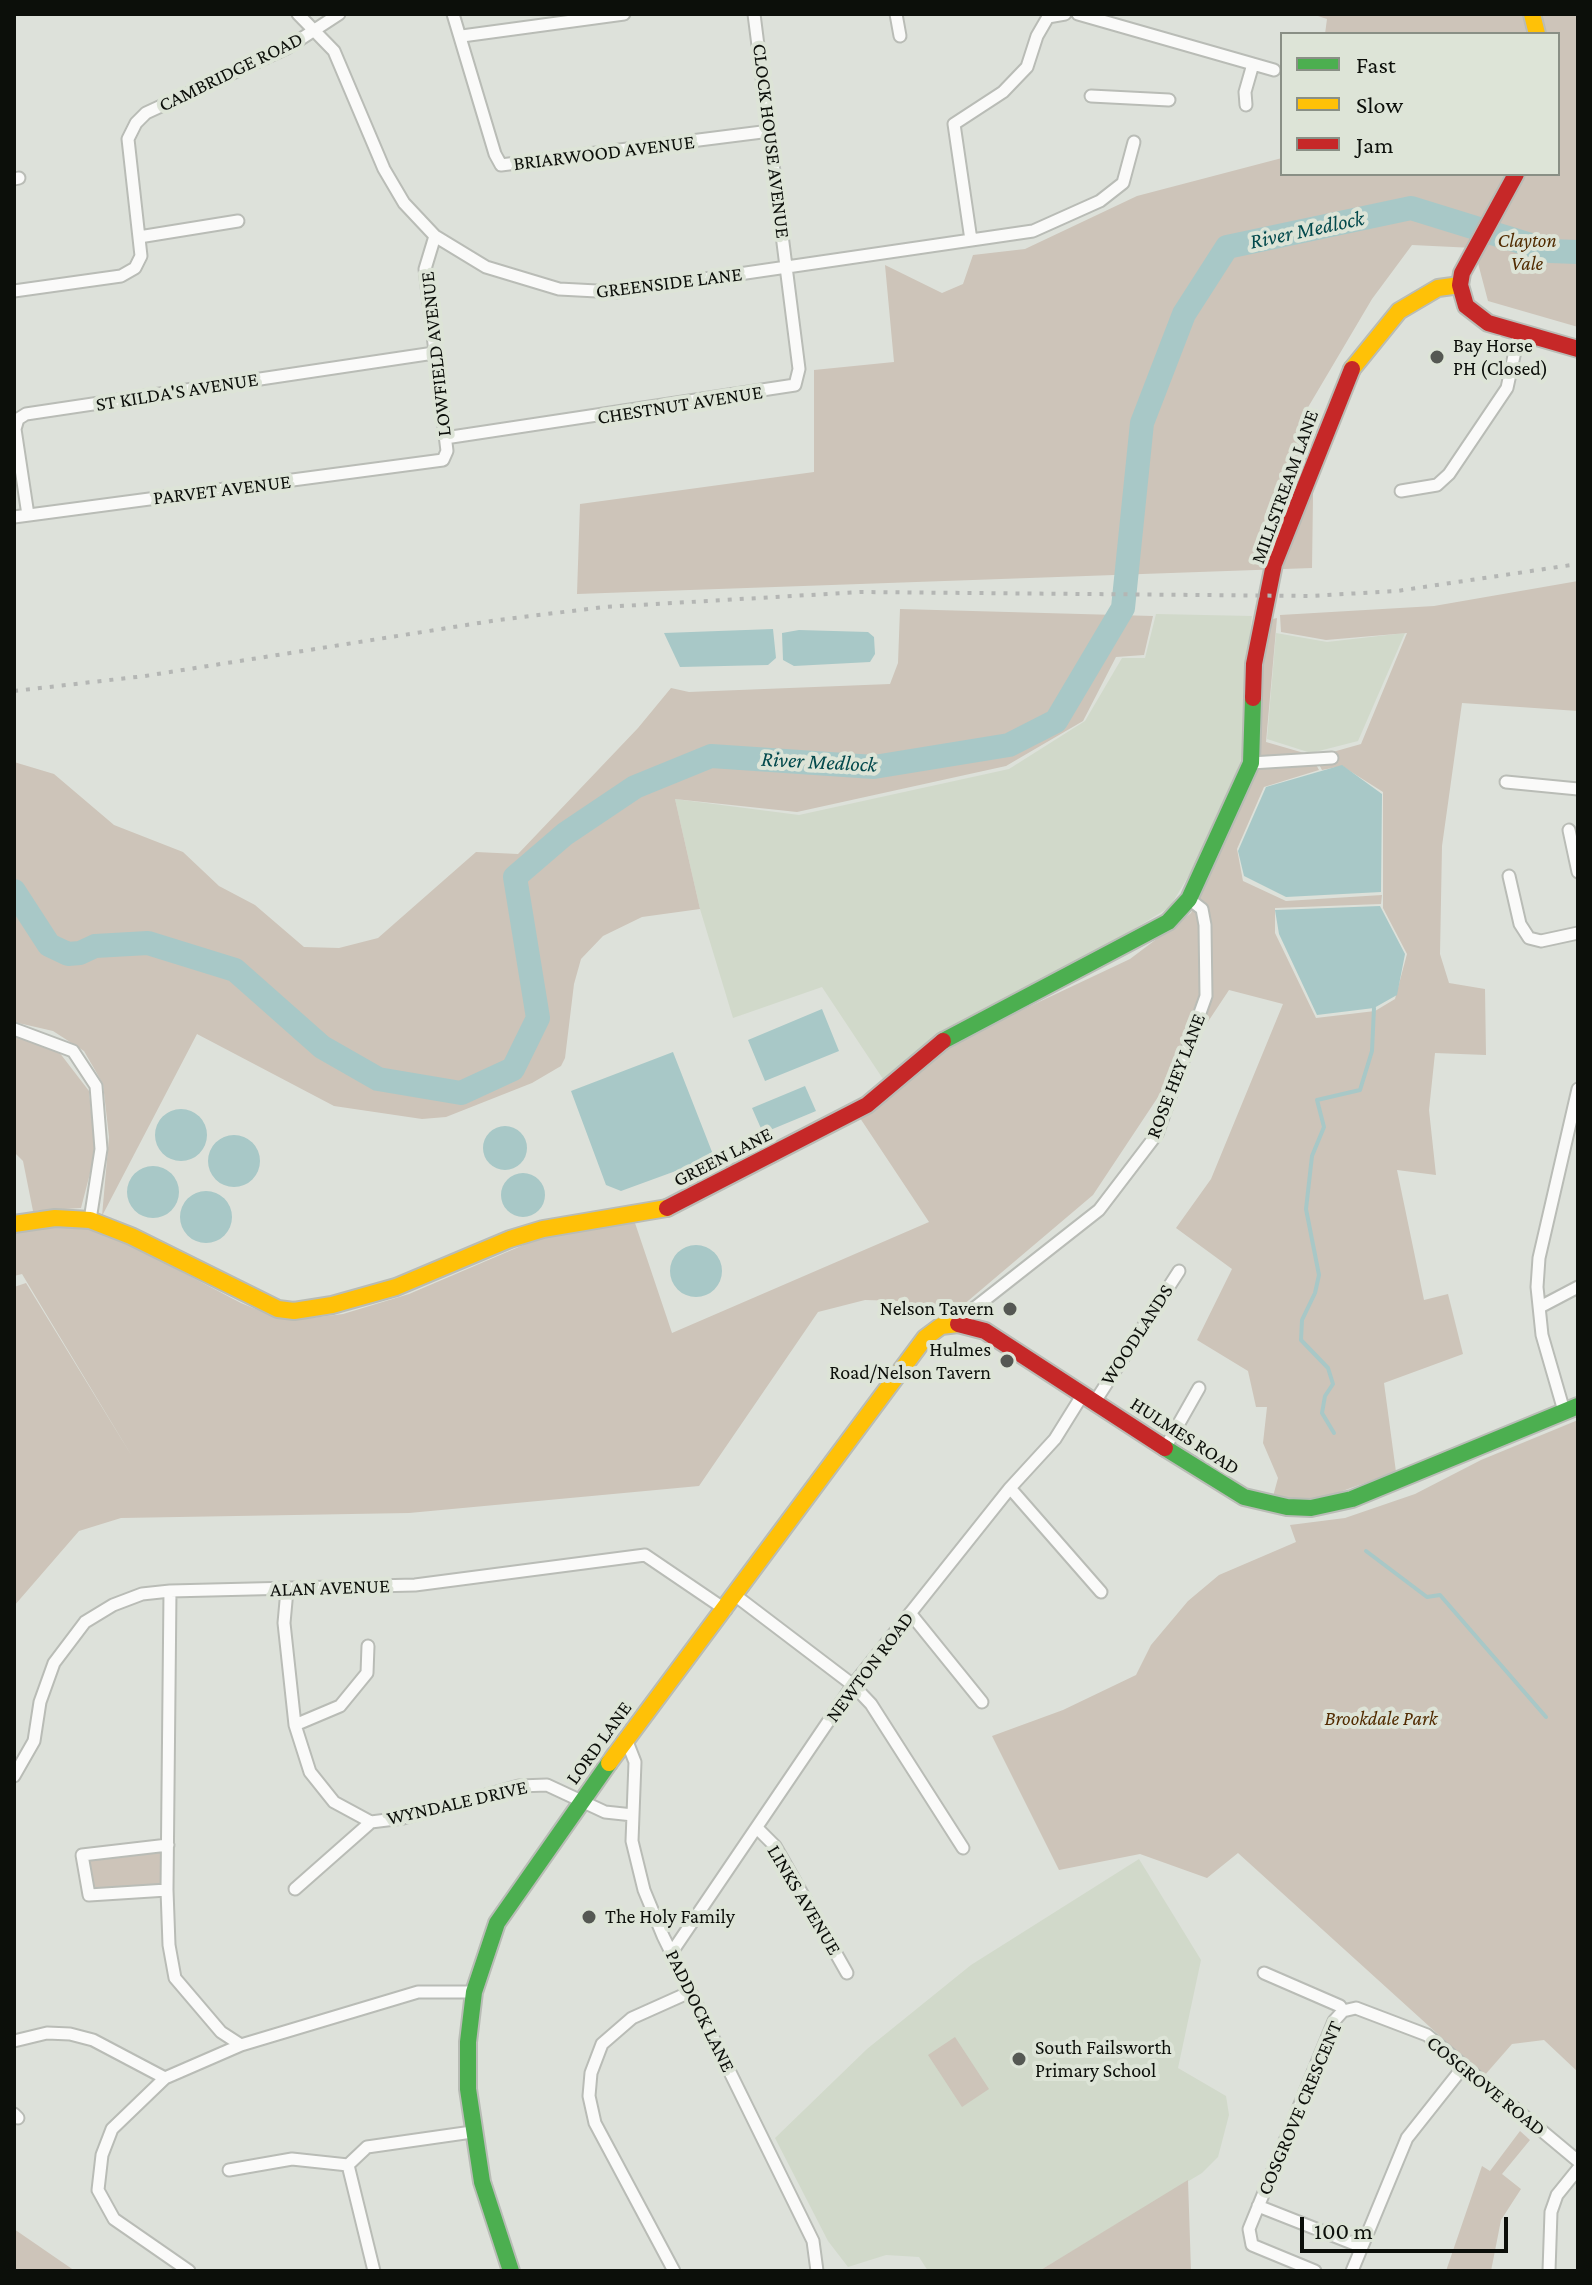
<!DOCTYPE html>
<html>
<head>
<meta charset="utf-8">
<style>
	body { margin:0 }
	#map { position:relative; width:1592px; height:2285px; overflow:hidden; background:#dde1da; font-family:"Crimson Pro",serif }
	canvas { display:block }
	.frame { position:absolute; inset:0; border:16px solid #0c0f0a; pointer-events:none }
	.legend { position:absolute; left:1280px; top:32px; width:280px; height:144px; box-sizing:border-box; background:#dde4d7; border:2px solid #898f85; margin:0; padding:10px 14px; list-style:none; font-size:24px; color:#0c0f0a }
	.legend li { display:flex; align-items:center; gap:16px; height:40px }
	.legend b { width:40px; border:2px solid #898f85 }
	.scale { position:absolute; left:1300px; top:2217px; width:208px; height:36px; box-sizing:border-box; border:4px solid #0c0f0a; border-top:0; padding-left:10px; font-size:24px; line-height:28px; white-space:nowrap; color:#0c0f0a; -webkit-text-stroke:6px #dde4d7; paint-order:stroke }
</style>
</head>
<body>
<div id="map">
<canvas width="1592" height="2285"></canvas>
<div class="frame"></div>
<ul class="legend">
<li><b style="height:10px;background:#4caf50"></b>Fast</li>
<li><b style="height:10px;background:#ffc107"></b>Slow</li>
<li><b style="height:10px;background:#c62828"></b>Jam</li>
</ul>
<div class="scale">100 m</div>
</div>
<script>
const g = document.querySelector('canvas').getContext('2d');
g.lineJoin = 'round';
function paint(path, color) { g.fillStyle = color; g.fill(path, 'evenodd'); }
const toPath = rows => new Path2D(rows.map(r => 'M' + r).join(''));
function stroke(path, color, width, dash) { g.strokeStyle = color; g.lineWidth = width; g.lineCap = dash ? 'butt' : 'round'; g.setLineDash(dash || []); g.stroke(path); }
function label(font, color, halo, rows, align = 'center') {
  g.font = font + ' "Crimson Pro",serif'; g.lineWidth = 8; g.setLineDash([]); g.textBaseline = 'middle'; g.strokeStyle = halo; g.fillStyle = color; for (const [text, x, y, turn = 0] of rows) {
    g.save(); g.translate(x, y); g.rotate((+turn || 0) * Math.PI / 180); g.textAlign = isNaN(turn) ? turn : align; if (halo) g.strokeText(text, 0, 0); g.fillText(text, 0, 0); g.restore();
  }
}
const built = toPath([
	[1156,614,1252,616,1244,686,1243,754,1214,833,1170,907,885,1082,822,987,733,1018,700,909,675,799,799,815,1009,769,1085,721,1122,658,1145,658],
	[1276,633,1327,642,1405,633,1358,741,1311,753,1267,739],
	[1139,1859,1201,1960,1178,2068,1226,2096,1229,2115,1218,2157,1202,2173,1039,2271,928,2271,919,2257,886,2255,848,2267,828,2241,775,2138,867,2049,971,1965]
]);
const green = toPath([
	[1312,14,1578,14,1578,327,1488,301,1474,248,1412,245,1372,299,1307,409,1313,496,1312,568,577,594,580,504,814,472,814,370,894,362,885,265,942,293,963,284,973,255,1025,249,1137,196,1282,158,1282,174,1558,174,1558,34,1325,34,1327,19],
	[1578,581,1578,711,1462,703,1442,846,1440,954,1449,983,1485,989,1486,1055,1435,1053,1429,1110,1436,1175,1397,1170,1424,1300,1448,1294,1463,1354,1384,1383,1396,1472,1317,1500,1272,1500,1278,1478,1263,1443,1267,1407,1256,1407,1248,1371,1197,1340,1232,1269,1176,1228,1211,1179,1283,1004,1229,990,1093,1195,962,1306,937,1310,901,1301,865,1300,818,1312,699,1486,409,1513,121,1518,79,1531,14,1606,14,1287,26,1283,133,1458,22,1274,14,1276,14,1232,54,1223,98,1228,241,1303,268,1314,294,1320,343,1314,409,1294,549,1234,634,1220,672,1333,929,1222,860,1118,890,1098,954,1042,1130,959,1191,913,1212,867,1256,736,1268,620,1277,618,1266,742,1311,755,1319,770,1264,787,1237,849,1243,881,1286,901,1382,895,1381,904,1275,908,1275,933,1316,1018,1375,1011,1395,999,1407,954,1383,908,1383,792,1342,766,1322,770,1315,757,1361,744,1407,633,1326,640,1281,632,1280,615,1434,606],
	[900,609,1153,616,1144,655,1116,657,1083,721,1006,766,797,812,675,799,700,909,642,917,603,936,581,959,574,984,565,1058,561,1066,532,1083,446,1117,422,1119,334,1106,197,1034,102,1216,109,1137,103,1084,84,1051,53,1031,14,1022,14,762,54,774,114,825,183,852,219,886,255,905,304,947,339,948,378,938,476,852,518,854,638,728,671,688,689,692,890,684,898,663],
	[14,1034,59,1052,89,1091,95,1154,81,1208,33,1211,23,1161,14,1152],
	[1578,1420,1578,2072,1544,2040,1512,2044,1484,2076,1238,1853,1207,1878,1140,1854,1059,1870,992,1736,1063,1710,1136,1675,1151,1645,1188,1601,1219,1575,1296,1542,1290,1525,1345,1518,1415,1494,1481,1460],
	[166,1848,164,1886,94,1889,86,1863,96,1857],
	[955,2037,989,2089,962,2107,928,2055],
	[1520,2131,1530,2140,1502,2174,1521,2189,1501,2220,1491,2271,1446,2271,1482,2166,1490,2171],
	[1188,2180,1191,2271,1039,2271],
	[14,2228,14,2229,75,2271,14,2271]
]);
const water = toPath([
	[773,629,776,658,768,665,680,667,664,633],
	[799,630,868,632,874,637,875,654,870,662,794,666,783,660,782,633],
	[1342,765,1382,794,1381,892,1286,897,1244,876,1238,851,1266,787],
	[1380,906,1405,954,1397,995,1374,1008,1317,1015,1279,934,1275,910],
	[822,1009,839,1051,765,1081,748,1040],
	[673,1052,714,1157,621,1191,606,1185,571,1091],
	[805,1086,816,1111,763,1133,752,1108],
	'155 1135a26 26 0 1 1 52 0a26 26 0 1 1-52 0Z',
	'483 1148a22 22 0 1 1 44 0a22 22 0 1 1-44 0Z',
	'208 1161a26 26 0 1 1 52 0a26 26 0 1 1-52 0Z',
	'127 1192a26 26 0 1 1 52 0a26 26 0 1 1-52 0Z',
	'501 1195a22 22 0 1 1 44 0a22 22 0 1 1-44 0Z',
	'180 1217a26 26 0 1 1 52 0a26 26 0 1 1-52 0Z',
	'670 1271a26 26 0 1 1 52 0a26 26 0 1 1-52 0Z'
]);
const stream = toPath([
	[1334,1433,1322,1413,1325,1396,1333,1384,1328,1368,1301,1340,1302,1320,1315,1293,1319,1275,1306,1209,1312,1156,1324,1127,1317,1100,1360,1090,1372,1051,1374,1008],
	[1366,1551,1427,1597,1440,1595,1546,1717]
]);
const river = toPath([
	[14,891,49,945,68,954,80,953,95,946,148,943,235,970,322,1047,378,1079,461,1093,513,1069,538,1018,515,877,565,834,635,787,711,756,874,767,1009,745,1056,721,1123,608,1142,423,1184,314,1227,247,1411,208,1550,251,1578,252]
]);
const street = toPath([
	[298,14,334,51,384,169,404,203,435,236,486,267,559,289,616,292,1033,231,1100,201,1123,183,1134,142],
	[453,14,495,154,501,165,770,131],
	[896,14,900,36],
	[1078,14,1274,70],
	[462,36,624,14],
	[1091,96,1169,100],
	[1246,105,1245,92,1253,64],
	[14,179,19,178],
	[139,237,238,221],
	[971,240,954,124,1003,92,1027,67,1037,36,1048,17,1065,14],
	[14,291,121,276,135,268,141,256,128,139,136,123,146,113,287,48,339,14],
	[445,438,795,385,799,369,754,14],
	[1401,491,1437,485,1449,474,1507,388,1519,333],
	[28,515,15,429,18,419,26,414,434,353],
	[14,517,443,460,447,451,425,269,435,236],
	[1251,763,1332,758],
	[1506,782,1578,789],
	[1569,830,1578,872],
	[1509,876,1520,924,1529,938,1541,941,1578,933],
	[14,1029,73,1051,96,1086,101,1149,90,1220],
	[1540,1307,1578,1287],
	[966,1324,968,1313,1099,1210,1157,1134,1206,996,1205,925,1202,909,1189,899],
	[1096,1400,1179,1271],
	[1564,1411,1542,1335,1537,1287,1539,1258,1578,1089],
	[1165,1448,1199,1388],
	[1010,1488,1101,1592],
	[287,1590,284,1623,295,1725,310,1772,334,1802,371,1822,403,1818,519,1786,547,1785,605,1812,633,1815],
	[736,1596,853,1685,871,1704,963,1848],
	[910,1613,982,1702],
	[295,1725,340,1706,367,1673,368,1646],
	[626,1739,635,1762,632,1841,644,1890,663,1936,813,2241,817,2271],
	[14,1776,34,1741,40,1702,54,1663,85,1622,113,1605,142,1594,170,1591],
	[758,1829,775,1846,847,1973],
	[295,1889,371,1822],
	[167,1890,89,1895,82,1855,168,1845],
	[672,1952,853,1685,1010,1488,1055,1439,1083,1394],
	[1264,1973,1340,2006,1343,2011],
	[474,1992,418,1992,241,2045,221,2032,175,1978,169,1945,167,1890,170,1591,415,1585,645,1555,726,1610],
	[1343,2011,1356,2008,1427,2035,1578,2161],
	[14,2041,47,2033,70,2034,93,2040,165,2078],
	[14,2114,18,2118],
	[229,2170,292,2159,348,2165],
	[1258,2206,1362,2247],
	[189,2271,114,2219,98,2190,102,2155,112,2129,165,2078,241,2045],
	[374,2271,348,2165,367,2147,472,2132],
	[674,2271,595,2123,589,2096,591,2073,602,2044,632,2018,690,1992],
	[1315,2271,1252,2245,1249,2229,1334,2021,1343,2011],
	[1352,2271,1407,2138,1464,2066],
	[1549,2271,1551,2212,1557,2195,1578,2169]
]);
const fast = toPath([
	[943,1041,1168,922,1189,899,1251,763,1253,698],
	[1165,1448,1244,1497,1287,1507,1311,1508,1352,1499,1578,1406],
	[511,2271,482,2182,468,2089,468,2042,474,1992,497,1923,609,1763]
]);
const slow = toPath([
	[1532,14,1537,34],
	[1352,369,1399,311,1438,288,1460,285],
	[14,1224,55,1218,90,1220,131,1236,278,1309,294,1311,332,1305,396,1287,510,1239,543,1229,667,1208],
	[609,1763,925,1338,941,1326,958,1324]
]);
const jam = toPath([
	[1516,174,1462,273,1460,285,1466,306,1488,323,1578,349],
	[1253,698,1254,664,1274,564,1352,369],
	[667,1208,867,1105,943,1041],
	[958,1324,985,1331,1165,1448]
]);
const rail = toPath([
	[14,691,145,676,498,620,604,607,861,592,1310,596,1397,591,1578,564]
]);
const markers = [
	[1437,357,8,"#555853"],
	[1010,1309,8,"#555853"],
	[1007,1361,8,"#555853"],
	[589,1917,8,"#555853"],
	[1019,2059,8,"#555853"]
];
const streetNames = [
	["CAMBRIDGE ROAD",231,72,-26],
	["CLOCK HOUSE AVENUE",771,141,83],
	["BRIARWOOD AVENUE",604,153,-7],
	["GREENSIDE LANE",669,283,-7],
	["LOWFIELD AVENUE",436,354,-96],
	["ST KILDA'S AVENUE",177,392,-9],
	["CHESTNUT AVENUE",680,405,-9],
	["MILLSTREAM LANE",1285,487,-70],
	["PARVET AVENUE",222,490,-7],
	["ROSE HEY LANE",1176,1076,-69],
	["GREEN LANE",723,1157,-27],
	["WOODLANDS",1137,1335,-57],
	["HULMES ROAD",1185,1436,33],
	["ALAN AVENUE",330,1588,-2],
	["NEWTON ROAD",870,1667,-53],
	["LORD LANE",599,1743,-54],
	["WYNDALE DRIVE",457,1803,-13],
	["LINKS AVENUE",804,1900,59],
	["PADDOCK LANE",700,2011,64],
	["COSGROVE ROAD",1486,2086,39],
	["COSGROVE CRESCENT",1300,2108,-67]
];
const parkNames = [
	["Clayton",1527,241],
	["Vale",1527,264],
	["Brookdale Park",1381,1719]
];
const poiNames = [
	["Bay Horse",1453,346],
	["PH (Closed)",1453,369],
	["Nelson Tavern",994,1309,"right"],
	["Hulmes",991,1350,"right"],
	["Road/Nelson Tavern",991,1373,"right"],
	["The Holy Family",605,1917],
	["South Failsworth",1035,2048],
	["Primary School",1035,2071]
];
const waterNames = [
	["River Medlock",1307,230,-12],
	["River Medlock",819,762,3]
];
paint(built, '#d1d9ca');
paint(green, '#cdc4b9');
paint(water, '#a8c8c7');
stroke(stream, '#a8c8c7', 4);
stroke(river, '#a8c8c7', 24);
stroke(street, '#b9bcb6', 15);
stroke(fast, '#b9bcb6', 20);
stroke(slow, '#b9bcb6', 20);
stroke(jam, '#b9bcb6', 20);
stroke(street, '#fafaf9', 11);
stroke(fast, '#4caf50', 16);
stroke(slow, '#ffc107', 16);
stroke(jam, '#c62828', 16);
stroke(rail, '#b4b6b4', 4, [4, 8]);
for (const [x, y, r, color] of markers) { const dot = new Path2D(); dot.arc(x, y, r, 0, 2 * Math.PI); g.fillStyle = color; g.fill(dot); stroke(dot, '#dde4d7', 3); }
label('20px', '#0c0f0a', '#dde4d7', streetNames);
label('italic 20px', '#512b00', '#dde4d7', parkNames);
label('20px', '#0c0f0a', '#dde4d7', poiNames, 'left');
label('italic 22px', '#03494c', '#dde4d7', waterNames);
</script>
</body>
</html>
